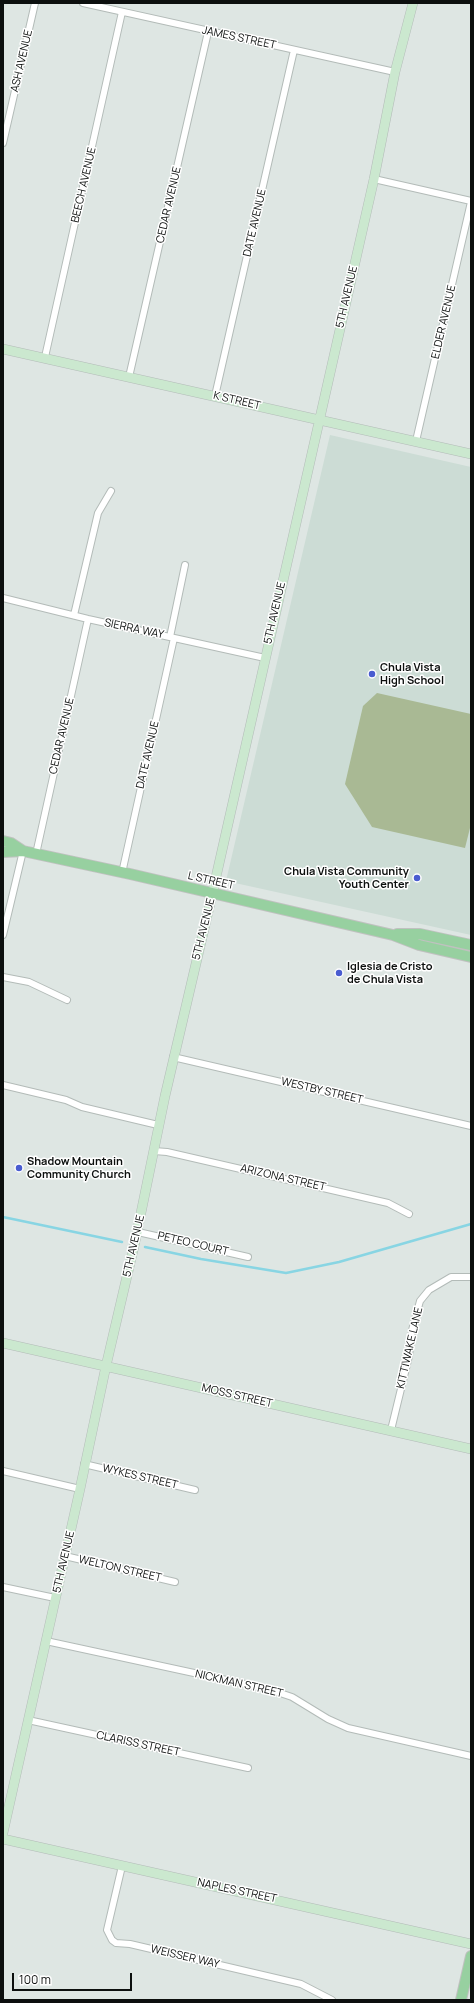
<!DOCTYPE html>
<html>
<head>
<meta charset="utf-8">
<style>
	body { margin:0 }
	#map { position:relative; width:474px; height:2003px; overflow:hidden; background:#dee6e3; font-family:Manrope,sans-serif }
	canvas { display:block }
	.frame { position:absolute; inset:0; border:4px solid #0c0f0e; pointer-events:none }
	.scale { position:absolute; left:12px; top:1973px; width:120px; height:18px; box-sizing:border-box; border:2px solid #0c0f0e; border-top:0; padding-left:5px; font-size:12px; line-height:14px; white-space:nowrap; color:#0c0f0e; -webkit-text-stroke:3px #fff; paint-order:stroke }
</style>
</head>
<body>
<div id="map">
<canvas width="474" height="2003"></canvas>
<div class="frame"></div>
<div class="scale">100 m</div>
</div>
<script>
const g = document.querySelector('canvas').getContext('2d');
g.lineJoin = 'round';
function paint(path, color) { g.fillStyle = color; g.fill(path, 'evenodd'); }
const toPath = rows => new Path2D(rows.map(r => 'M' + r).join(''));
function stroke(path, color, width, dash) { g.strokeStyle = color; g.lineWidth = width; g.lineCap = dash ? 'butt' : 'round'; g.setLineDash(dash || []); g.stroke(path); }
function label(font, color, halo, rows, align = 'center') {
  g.font = font + ' Manrope,sans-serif'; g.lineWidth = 3; g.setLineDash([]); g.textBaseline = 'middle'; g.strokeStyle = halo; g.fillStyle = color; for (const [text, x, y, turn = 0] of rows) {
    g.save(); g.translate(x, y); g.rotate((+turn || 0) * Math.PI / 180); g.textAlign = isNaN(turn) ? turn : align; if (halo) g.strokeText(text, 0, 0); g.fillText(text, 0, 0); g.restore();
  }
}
const built = toPath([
	[330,435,471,467,471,935,226,881]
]);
const green = toPath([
	[377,693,471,714,471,824,465,848,372,827,345,784,363,706]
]);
const stream = toPath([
	[3,1217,122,1242],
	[145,1247,201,1259,286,1273,339,1262,471,1224]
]);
const street = toPath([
	[83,3,395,72],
	[3,143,35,3],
	[374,179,471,201],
	[45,357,122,12],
	[129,377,208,32],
	[215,396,294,50],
	[416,441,471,202],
	[3,598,88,619,265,658],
	[74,615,98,513,111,491],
	[170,637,185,565],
	[36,854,88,619],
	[122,873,174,638],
	[3,935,23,851],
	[3,977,29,982,67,1000],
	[173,1057,471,1126],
	[3,1085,66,1100,82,1107,158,1125],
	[154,1151,167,1152,388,1203,409,1214],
	[138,1232,248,1257],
	[391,1430,409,1356,412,1330,420,1301,429,1290,451,1277,471,1277],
	[84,1464,195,1490],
	[3,1471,80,1489],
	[65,1556,175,1582],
	[3,1587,55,1598],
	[46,1641,268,1689,292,1697,328,1719,348,1728,471,1756],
	[28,1720,248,1768],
	[122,1866,107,1930,112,1940,116,1943,130,1944,301,1984,332,2000]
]);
const secondary = toPath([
	[3,349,471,454],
	[3,1343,471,1449],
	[3,1833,80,1489,106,1366,135,1242,165,1096,209,908,374,179,395,72,413,3],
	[3,1839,471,1944]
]);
const primary = toPath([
	[3,841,11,843,23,851],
	[3,852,23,851,130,874,393,935,419,945,471,957],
	[397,934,420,934,471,945],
	[461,2000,471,1956]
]);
const markers = [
	[372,674,4,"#495cd0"],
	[417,878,4,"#495cd0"],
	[339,973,4,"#495cd0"],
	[19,1168,4,"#495cd0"]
];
const streetNames = [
	["JAMES STREET",239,38,12],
	["ASH AVENUE",22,61,-77],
	["BEECH AVENUE",84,185,-77],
	["CEDAR AVENUE",169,205,-77],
	["DATE AVENUE",255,223,-77],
	["5TH AVENUE",347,297,-77],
	["ELDER AVENUE",444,322,-77],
	["K STREET",237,401,13],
	["5TH AVENUE",275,613,-77],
	["SIERRA WAY",134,629,12],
	["CEDAR AVENUE",62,736,-77],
	["DATE AVENUE",148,755,-77],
	["L STREET",211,881,13],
	["5TH AVENUE",204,929,-76],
	["WESTBY STREET",322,1091,13],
	["ARIZONA STREET",283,1178,13],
	["PETEO COURT",193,1244,13],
	["5TH AVENUE",134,1246,-77],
	["KITTIWAKE LANE",410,1348,-77],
	["MOSS STREET",237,1396,13],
	["WYKES STREET",140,1477,13],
	["5TH AVENUE",64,1562,-77],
	["WELTON STREET",120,1569,13],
	["NICKMAN STREET",239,1684,13],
	["CLARISS STREET",138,1744,12],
	["NAPLES STREET",237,1891,12],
	["WEISSER WAY",185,1957,13]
];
const poiNames = [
	["Chula Vista",380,668],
	["High School",380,681],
	["Chula Vista Community",409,872,"right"],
	["Youth Center",409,885,"right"],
	["Iglesia de Cristo",347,967],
	["de Chula Vista",347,980],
	["Shadow Mountain",27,1162],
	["Community Church",27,1175]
];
paint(built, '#ccdcd5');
paint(green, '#a9b994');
stroke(stream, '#88d5e3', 2.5);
stroke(street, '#b3bbb8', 8);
stroke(secondary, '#b3bbb8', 10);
stroke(primary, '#c0c1c0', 12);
stroke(street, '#fff', 6);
stroke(secondary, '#cbe8cf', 9);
stroke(primary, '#97d0a0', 10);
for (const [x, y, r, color] of markers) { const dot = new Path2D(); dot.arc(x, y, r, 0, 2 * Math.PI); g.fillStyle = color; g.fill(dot); stroke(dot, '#fff', 1.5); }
label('11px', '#0c0f0e', '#fff', streetNames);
label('bold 11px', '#0c0f0e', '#fff', poiNames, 'left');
</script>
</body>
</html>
